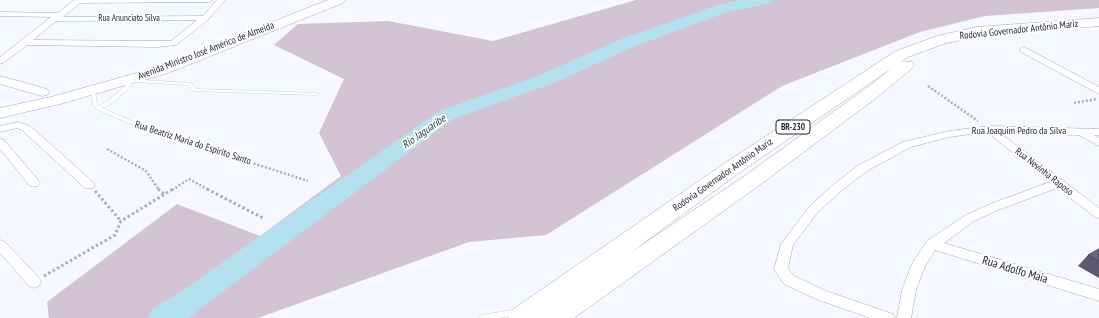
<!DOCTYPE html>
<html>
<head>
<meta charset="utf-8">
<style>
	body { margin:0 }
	canvas { display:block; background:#f5f8fe }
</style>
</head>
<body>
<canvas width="1099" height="318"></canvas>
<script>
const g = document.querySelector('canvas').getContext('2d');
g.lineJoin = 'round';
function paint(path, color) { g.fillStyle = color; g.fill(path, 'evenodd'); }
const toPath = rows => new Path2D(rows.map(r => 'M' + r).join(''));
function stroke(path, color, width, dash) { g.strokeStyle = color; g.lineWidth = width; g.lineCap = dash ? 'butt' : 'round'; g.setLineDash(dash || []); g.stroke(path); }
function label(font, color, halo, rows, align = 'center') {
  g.font = font + ' "PT Sans Narrow",sans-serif'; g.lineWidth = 4; g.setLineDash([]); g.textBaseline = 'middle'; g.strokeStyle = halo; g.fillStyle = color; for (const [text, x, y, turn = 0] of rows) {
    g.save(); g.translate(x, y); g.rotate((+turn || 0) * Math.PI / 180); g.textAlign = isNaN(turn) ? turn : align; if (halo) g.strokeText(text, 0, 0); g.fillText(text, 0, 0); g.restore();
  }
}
const green = toPath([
	[636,0,1099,0,1099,8,985,16,920,32,782,86,546,235,469,242,258,318,49,318,47,302,177,204,260,236,341,176,319,133,344,79,274,45,298,24,388,21,493,41]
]);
const river = toPath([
	[740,0,773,0,771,3,728,12,633,47,554,83,453,119,188,318,148,318,152,309,180,292,439,111,540,75,621,39,718,5,740,0]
]);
const pathFar1 = toPath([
	[928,86,978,121],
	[1074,103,1097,99],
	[147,129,308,181],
	[107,149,146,171,159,190],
	[172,190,189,179,209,190]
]);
const path = toPath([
	[158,189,164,194],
	[207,189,263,218],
	[95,191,121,221],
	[44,276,115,235,121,221,173,189]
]);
const lane = toPath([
	[128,79,189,83,191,83,196,89,317,93,319,94,317,95,195,91,193,91,188,85,132,82,130,87,112,103,102,108,142,125,143,126,142,127,140,128,96,109,93,104,91,91,91,90,95,90,95,91,97,104,99,106,108,101,126,85,128,79],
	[517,309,520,310,521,312,520,314,517,315,500,318,479,318,480,316,483,315,517,309]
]);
const street = toPath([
	[74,0,213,0,209,2,80,3,63,17,203,16,217,0,225,0,208,20,176,45,157,47,27,45,3,63,0,64,0,57,51,17,0,16,0,12,58,13,74,0],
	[197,20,171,41,33,40,56,21,197,20],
	[1024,47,1099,87,1099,94,1021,52,1020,50,1021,48,1024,47],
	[18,122,30,126,93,182,95,185,93,188,85,188,22,130,17,128,0,132,0,126,18,122],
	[989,126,1099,129,1099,135,1094,135,1099,138,1099,146,1079,135,1000,133,1099,208,1099,218,1095,217,1057,188,998,210,974,221,944,243,1099,289,1099,301,935,250,925,266,916,290,911,318,897,318,902,290,912,264,927,241,966,215,990,204,1050,182,987,132,949,137,911,147,867,171,841,191,817,213,793,245,788,268,794,276,826,291,893,314,895,318,870,318,816,299,784,284,774,269,781,244,809,207,833,185,859,165,903,142,949,131,989,126],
	[0,139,4,140,38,180,40,183,38,186,30,186,0,149,0,139],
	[0,240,5,242,39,278,41,282,39,286,34,288,29,286,0,253,0,240]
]);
const secondary = toPath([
	[0,76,47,89,49,92,47,95,42,96,0,84,0,76]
]);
const primary = toPath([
	[328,0,345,0,343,3,168,73,60,104,0,118,0,108,51,97,158,67,328,0]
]);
const highway = toPath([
	[1099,18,1099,26,977,37,946,43,908,57,902,61,912,62,914,65,912,68,880,95,757,187,574,318,508,318,512,310,722,165,896,51,937,36,977,27,1099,18],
	[892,68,868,87,743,177,630,253,736,175,892,68]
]);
const wall = toPath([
	[1099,249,1099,278,1078,266,1088,255]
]);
const building = toPath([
	[1099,249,1099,261,1088,255,1099,249]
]);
const farStreetnames = [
	["Rua Anunciato Silva",129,18]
];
const shields = [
	[793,127,34]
];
const shieldNames = [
	["BR-230",793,127]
];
const streetNames = [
	["Rodovia Governador Antônio Mariz",1019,30,-6],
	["Avenida Ministro José Américo de Almeida",206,51,-21],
	["Rua Joaquim Pedro da Silva",1019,131],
	["Rua Beatriz Maria do Espirito Santo",193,143,18],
	["Rua Nevinha Raposo",1044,172,38],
	["Rodovia Governador Antônio Mariz",723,175,-35]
];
const waterNames = [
	["Rio Jaguaribe",424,132,-35]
];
const nearStreetnames = [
	["Rua Adolfo Maia",1015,270,17]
];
paint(green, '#d3c3d5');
paint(river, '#b4e1ef');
stroke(lane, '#9fa9c6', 0.5);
stroke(street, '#9fa9c6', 1);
stroke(secondary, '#9fa9c6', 1);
stroke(primary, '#9fa9c6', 1);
stroke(highway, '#9fa9c6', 1);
stroke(pathFar1, '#abaeb6', 2.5, [2, 2]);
stroke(path, '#abaeb6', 3, [2.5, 2.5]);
paint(lane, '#fff');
paint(street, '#fff');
paint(secondary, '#fff');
paint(primary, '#fff');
paint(highway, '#fff');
paint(wall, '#5e5772');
paint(building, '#6d6585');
stroke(building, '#4c475d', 1);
label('9px', '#232732', '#fff', farStreetnames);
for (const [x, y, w] of shields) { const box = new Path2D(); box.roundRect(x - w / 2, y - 7, w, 14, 3); g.fillStyle = '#fff'; g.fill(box); stroke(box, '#232732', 1); }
label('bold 9px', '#232732', null, shieldNames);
label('10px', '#232732', '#fff', streetNames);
label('italic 11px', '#153d48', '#fff', waterNames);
label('12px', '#232732', '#fff', nearStreetnames);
</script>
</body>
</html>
